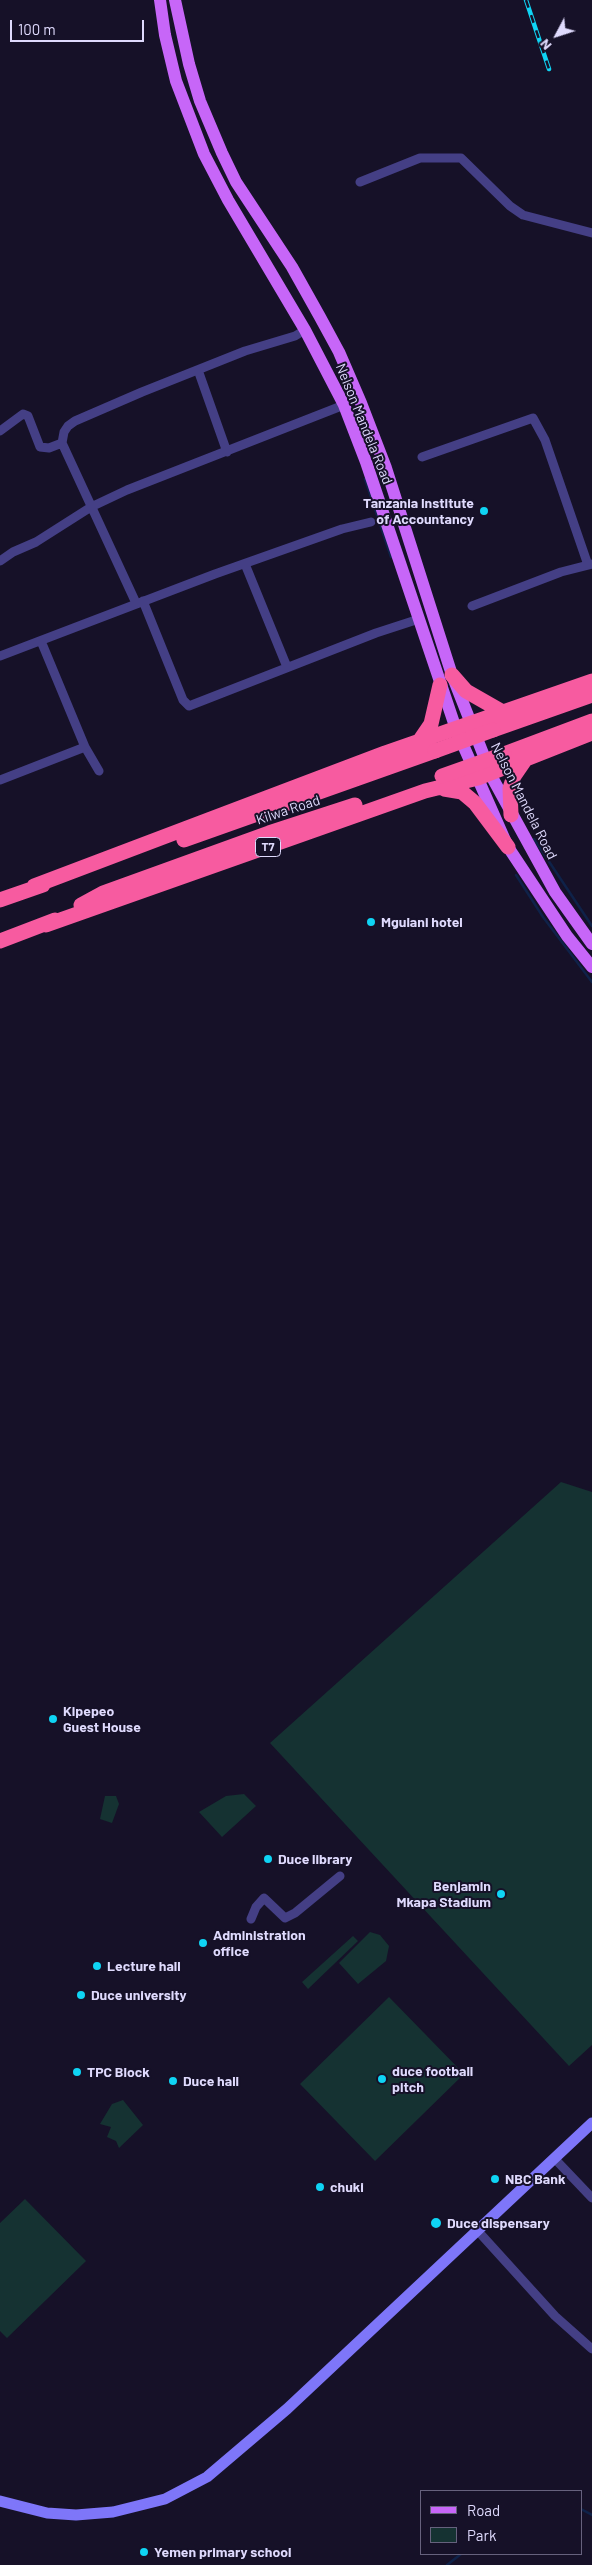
<!DOCTYPE html>
<html>
<head>
<meta charset="utf-8">
<style>
	body { margin:0 }
	#map { position:relative; width:592px; height:2565px; overflow:hidden; background:#161128; font-family:Barlow,sans-serif }
	canvas { display:block }
	.legend { position:absolute; left:420px; top:2490px; width:162px; height:65px; box-sizing:border-box; background:#161128; border:1px solid #66617d; margin:0; padding:6px 9px; list-style:none; font-size:15px; color:#dfdafd }
	.legend li { display:flex; align-items:center; gap:10px; height:25px }
	.legend b { width:25px; border:1px solid #66617d }
	.north { position:absolute; left:532px; top:10px; width:50px; height:50px; -webkit-text-stroke:4px #161128; paint-order:stroke; rotate:230deg; font-size:14px; font-weight:700; line-height:20px; text-align:center; color:#dfdafd }
	.north::after { content:''; display:block; margin:auto; width:18px; height:22px; background:#dfdafd; clip-path:polygon(50% 0,100% 100%,50% 72%,0 100%) }
	.scale { position:absolute; left:10px; top:20px; width:134px; height:22px; box-sizing:border-box; border:2px solid #dfdafd; border-top:0; padding-left:6px; font-size:15px; line-height:18px; white-space:nowrap; color:#dfdafd; -webkit-text-stroke:4px #161128; paint-order:stroke }
</style>
</head>
<body>
<div id="map">
<canvas width="592" height="2565"></canvas>
<ul class="legend">
<li><b style="height:6px;background:#c766f8"></b>Road</li>
<li><b style="height:14px;background:#153232"></b>Park</li>
</ul>
<div class="north">N</div>
<div class="scale">100 m</div>
</div>
<script>
const g = document.querySelector('canvas').getContext('2d');
g.lineJoin = 'round';
function paint(path, color) { g.fillStyle = color; g.fill(path, 'evenodd'); }
const toPath = rows => new Path2D(rows.map(r => 'M' + r).join(''));
function stroke(path, color, width, dash) { g.strokeStyle = color; g.lineWidth = width; g.lineCap = dash ? 'butt' : 'round'; g.setLineDash(dash || []); g.stroke(path); }
function label(font, color, halo, rows, align = 'center') {
  g.font = font + ' Barlow,sans-serif'; g.lineWidth = 4; g.setLineDash([]); g.textBaseline = 'middle'; g.strokeStyle = halo; g.fillStyle = color; for (const [text, x, y, turn = 0] of rows) {
    g.save(); g.translate(x, y); g.rotate((+turn || 0) * Math.PI / 180); g.textAlign = isNaN(turn) ? turn : align; if (halo) g.strokeText(text, 0, 0); g.fillText(text, 0, 0); g.restore();
  }
}
const green = toPath([
	[561,1482,592,1492,592,2045,569,2066,270,1743],
	[244,1794,256,1806,222,1837,199,1812,226,1796],
	[105,1796,116,1796,119,1804,112,1823,100,1819],
	[370,1932,380,1935,389,1946,386,1961,358,1984,339,1963],
	[353,1936,358,1941,308,1989,302,1982],
	[389,1997,464,2074,375,2161,300,2084],
	[123,2100,143,2125,119,2148,116,2141,107,2137,111,2127,100,2124,112,2104],
	[25,2199,86,2261,7,2338,0,2331,0,2223]
]);
const stream = toPath([
	[365,479,391,557],
	[534,839,592,926],
	[516,875,543,917,592,982],
	[581,2509,592,2515],
	[447,2565,461,2554]
]);
const street = toPath([
	[360,182,420,158,461,158,510,206,523,215,592,233],
	[198,370,227,452],
	[0,431,23,414,28,416,40,447,49,448,62,443],
	[422,457,533,418,545,440,588,565],
	[0,561,13,552,36,542,91,507,127,490,344,405],
	[245,564,287,667],
	[143,601,183,700,189,706,376,633,419,619],
	[136,603,62,443,64,432,68,426,75,421,142,392,245,351,295,336,305,330],
	[472,606,561,572,592,564],
	[41,641,85,747,99,771],
	[0,656,215,574,342,529,371,522],
	[0,780,85,747],
	[251,1919,256,1907,264,1898,285,1918,295,1913,340,1876],
	[554,2158,592,2198],
	[477,2230,555,2316,592,2349]
]);
const secondary = toPath([
	[0,2501,47,2513,76,2515,113,2512,165,2499,207,2477,287,2409,592,2123]
]);
const primary = toPath([
	[160,0,165,35,176,81,204,154,228,200,305,330,344,405,366,462,456,729,508,847,567,936,592,967],
	[175,0,189,64,200,101,222,153,236,182,292,267,320,317,339,352,361,403,386,468,452,675,493,779,555,892,592,944]
]);
const highway = toPath([
	[452,675,466,691,501,711],
	[493,730,592,695],
	[418,743,431,724,440,685],
	[504,754,592,721],
	[444,789,462,792,475,803,508,847],
	[511,815,510,788,514,776,525,760],
	[184,840,435,751],
	[34,886,385,753,592,681],
	[0,900,43,885],
	[81,905,103,893,269,833,355,805],
	[46,925,425,791,478,778,592,733],
	[0,941,55,920]
]);
const rail = toPath([
	[526,0,549,69]
]);
const highwayBridge = toPath([
	[435,751,493,730],
	[442,776,504,754]
]);
const markers = [
	[484,511,5,"#0fd4f4"],
	[371,922,5,"#0fd4f4"],
	[53,1719,5,"#0fd4f4"],
	[268,1859,5,"#0fd4f4"],
	[501,1894,5,"#0fd4f4"],
	[203,1943,5,"#0fd4f4"],
	[97,1966,5,"#0fd4f4"],
	[81,1995,5,"#0fd4f4"],
	[77,2072,5,"#0fd4f4"],
	[382,2079,5,"#0fd4f4"],
	[173,2081,5,"#0fd4f4"],
	[495,2179,5,"#0fd4f4"],
	[320,2187,5,"#0fd4f4"],
	[436,2223,6,"#0fd4f4"],
	[144,2552,5,"#0fd4f4"]
];
const shields = [
	[268,847,25]
];
const shieldNames = [
	["T7",268,847]
];
const streetNames = [
	["Nelson Mandela Road",364,424,68],
	["Nelson Mandela Road",524,801,63],
	["Kilwa Road",288,810,-18]
];
const poiNames = [
	["Tanzania Institute",474,503,"right"],
	["of Accountancy",474,519,"right"],
	["Mgulani hotel",381,922],
	["Kipepeo",63,1711],
	["Guest House",63,1727],
	["Duce library",278,1859],
	["Benjamin",491,1886,"right"],
	["Mkapa Stadium",491,1902,"right"],
	["Administration",213,1935],
	["office",213,1951],
	["Lecture hall",107,1966],
	["Duce university",91,1995],
	["duce football",392,2071],
	["pitch",392,2087],
	["TPC Block",87,2072],
	["Duce hall",183,2081],
	["NBC Bank",505,2179],
	["chuki",330,2187],
	["Duce dispensary",447,2223],
	["Yemen primary school",154,2552]
];
paint(green, '#153232');
stroke(stream, '#0f2249', 2.5);
stroke(street, '#443f85', 9);
stroke(secondary, '#7e76f9', 11);
stroke(primary, '#c766f8', 12);
stroke(highway, '#f75ba0', 15);
stroke(rail, '#0fd4f4', 4.5);
stroke(rail, '#161128', 2.5, [8]);
stroke(highwayBridge, '#f75ba0', 15);
for (const [x, y, r, color] of markers) { const dot = new Path2D(); dot.arc(x, y, r, 0, 2 * Math.PI); g.fillStyle = color; g.fill(dot); stroke(dot, '#161128', 2); }
for (const [x, y, w] of shields) { const box = new Path2D(); box.roundRect(x - w / 2, y - 9.5, w, 19, 4); g.fillStyle = '#161128'; g.fill(box); stroke(box, '#dfdafd', 1); }
label('bold 12px', '#dfdafd', null, shieldNames);
label('14px', '#dfdafd', '#161128', streetNames);
label('bold 14px', '#dfdafd', '#161128', poiNames, 'left');
</script>
</body>
</html>
